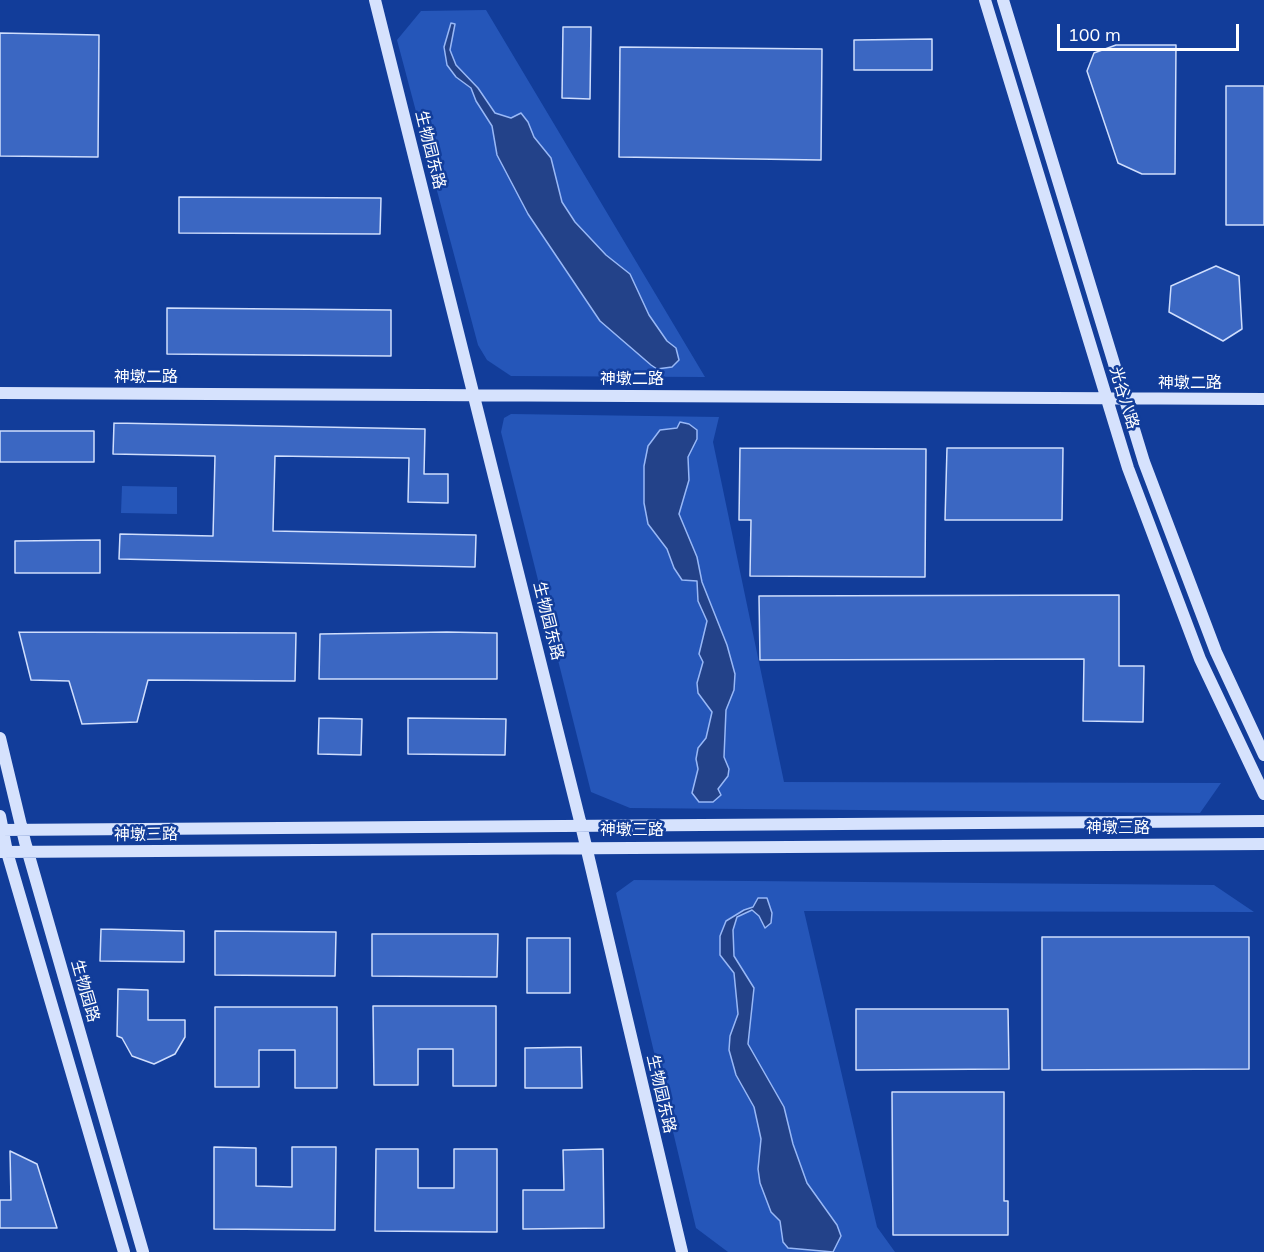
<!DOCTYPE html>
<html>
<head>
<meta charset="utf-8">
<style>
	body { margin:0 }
	#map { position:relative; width:1264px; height:1252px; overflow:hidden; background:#123d9a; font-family:Mulish,sans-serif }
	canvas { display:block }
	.scale { position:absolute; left:1057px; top:24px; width:182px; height:27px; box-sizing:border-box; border:3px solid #fff; border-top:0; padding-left:8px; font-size:18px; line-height:21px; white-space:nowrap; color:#fff; -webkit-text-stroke:4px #123d9a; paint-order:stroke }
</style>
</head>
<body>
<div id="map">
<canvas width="1264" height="1252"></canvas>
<div class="scale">100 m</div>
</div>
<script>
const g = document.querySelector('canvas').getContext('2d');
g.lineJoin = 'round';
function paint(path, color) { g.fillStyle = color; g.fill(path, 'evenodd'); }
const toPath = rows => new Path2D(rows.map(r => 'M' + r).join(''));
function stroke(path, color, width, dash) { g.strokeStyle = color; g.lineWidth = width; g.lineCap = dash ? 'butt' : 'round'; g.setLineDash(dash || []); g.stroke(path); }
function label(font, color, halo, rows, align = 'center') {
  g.font = font + ' Mulish,"Noto Sans SC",sans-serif'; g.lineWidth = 5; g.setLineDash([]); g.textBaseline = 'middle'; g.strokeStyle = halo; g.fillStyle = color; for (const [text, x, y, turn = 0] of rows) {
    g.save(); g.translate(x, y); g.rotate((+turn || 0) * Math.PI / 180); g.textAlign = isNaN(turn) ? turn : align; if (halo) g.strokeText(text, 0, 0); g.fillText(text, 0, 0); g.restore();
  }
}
const green = toPath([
	[486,10,705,377,511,376,487,360,478,345,397,40,421,11],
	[511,414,719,417,713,442,784,782,1221,783,1200,813,630,808,591,792,501,432,504,418],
	[122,486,177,487,177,514,121,513],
	[634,880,1214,885,1254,912,804,911,877,1227,895,1252,728,1252,696,1228,616,893]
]);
const water = toPath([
	[451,23,455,24,450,50,456,65,478,88,495,113,511,118,521,113,528,122,534,137,551,158,562,202,575,222,606,255,630,274,649,315,667,341,676,348,679,360,672,367,657,369,651,365,600,321,528,214,497,155,492,126,476,101,471,88,456,77,447,65,444,47,451,23],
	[680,422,689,424,697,430,697,439,688,457,689,480,679,514,697,557,702,582,727,645,735,674,734,690,726,710,724,757,729,769,728,776,718,789,721,795,713,802,699,802,692,793,698,769,696,759,698,748,706,738,712,712,698,693,697,683,703,662,699,654,707,621,698,601,697,581,682,580,674,568,667,549,648,524,644,503,644,466,648,446,660,430,677,428,680,422],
	[758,898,767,898,772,913,771,923,765,928,759,916,752,910,737,917,733,930,734,956,754,988,748,1044,784,1107,793,1144,807,1183,837,1225,841,1236,833,1252,788,1248,783,1242,780,1221,771,1212,760,1183,758,1169,761,1139,754,1107,736,1075,729,1050,730,1036,738,1014,734,973,720,955,720,936,726,921,744,910,753,907,758,898]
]);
const building = toPath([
	[563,27,591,27,590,99,562,98,563,27],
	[0,33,99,35,98,157,0,156,0,33],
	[932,39,932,70,854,70,854,40,932,39],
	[1116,45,1176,45,1175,174,1142,174,1118,163,1087,71,1094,53,1116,45],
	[620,47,822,49,821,160,619,157,620,47],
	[1226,86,1264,86,1264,225,1226,225,1226,86],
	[179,197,381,198,380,234,179,233,179,197],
	[1216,266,1239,276,1242,329,1223,341,1169,312,1171,286,1216,266],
	[167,308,391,310,391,356,167,354,167,308],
	[114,423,425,429,424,474,448,474,448,503,408,502,409,458,275,456,273,531,476,535,475,567,119,559,120,534,213,536,215,456,113,454,114,423],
	[0,431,94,431,94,462,0,462,0,431],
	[740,448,926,449,925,577,750,576,751,520,739,520,740,448],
	[947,448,1063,448,1062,520,945,520,947,448],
	[100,540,100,573,15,573,15,541,100,540],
	[1119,595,1119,666,1144,666,1143,722,1083,721,1084,659,760,660,759,596,1119,595],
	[19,632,296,633,295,681,148,680,137,722,82,724,69,681,31,680,19,632],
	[447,632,497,633,497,679,319,679,320,634,447,632],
	[319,718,362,719,361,755,318,754,319,718],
	[408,718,506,719,505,755,408,754,408,718],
	[101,929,184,931,184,962,100,961,101,929],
	[215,931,336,932,335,976,215,975,215,931],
	[372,934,498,934,497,977,372,976,372,934],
	[1042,937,1249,937,1249,1069,1042,1070,1042,937],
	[527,938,570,938,570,993,527,993,527,938],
	[118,989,148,990,148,1020,185,1020,185,1037,175,1054,154,1064,132,1056,122,1038,117,1036,118,989],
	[373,1006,496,1006,496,1086,453,1086,453,1049,418,1049,418,1085,374,1085,373,1006],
	[215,1007,337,1007,337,1088,295,1088,295,1050,259,1050,259,1087,215,1087,215,1007],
	[856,1009,1008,1009,1009,1069,856,1070,856,1009],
	[581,1047,582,1088,525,1088,525,1048,581,1047],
	[892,1092,1004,1092,1004,1201,1008,1201,1008,1235,893,1235,892,1092],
	[214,1147,256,1148,256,1186,292,1187,292,1147,336,1147,335,1230,214,1229,214,1147],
	[376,1149,418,1149,418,1188,454,1188,454,1149,497,1149,497,1232,375,1231,376,1149],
	[603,1149,604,1228,523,1229,523,1190,564,1190,563,1150,603,1149],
	[10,1151,37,1164,57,1228,0,1228,0,1200,11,1200,10,1151]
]);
const secondary = toPath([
	[375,0,581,825,682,1252],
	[985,0,1128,468,1200,659,1264,794],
	[1003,0,1144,462,1216,652,1264,755],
	[0,393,1264,399],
	[0,738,25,842,143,1252],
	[0,816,7,852,124,1252],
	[0,830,1264,821],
	[0,852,1264,844]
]);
const streetNames = [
	["生物园东路",430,150,76],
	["神墩二路",146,377],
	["神墩二路",632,379],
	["神墩二路",1190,383],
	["光谷八路",1124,398,73],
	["生物园东路",548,621,76],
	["神墩三路",1118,828],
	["神墩三路",632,830],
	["神墩三路",146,835,-1],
	["生物园路",85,991,74],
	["生物园东路",661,1094,77]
];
paint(green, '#2556b9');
paint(water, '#234289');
stroke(water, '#98b8f7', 1.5);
paint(building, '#3b67c2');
stroke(building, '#cfdefd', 1.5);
stroke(secondary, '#d6e2fd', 12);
label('16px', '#fff', '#123d9a', streetNames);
</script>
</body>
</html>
